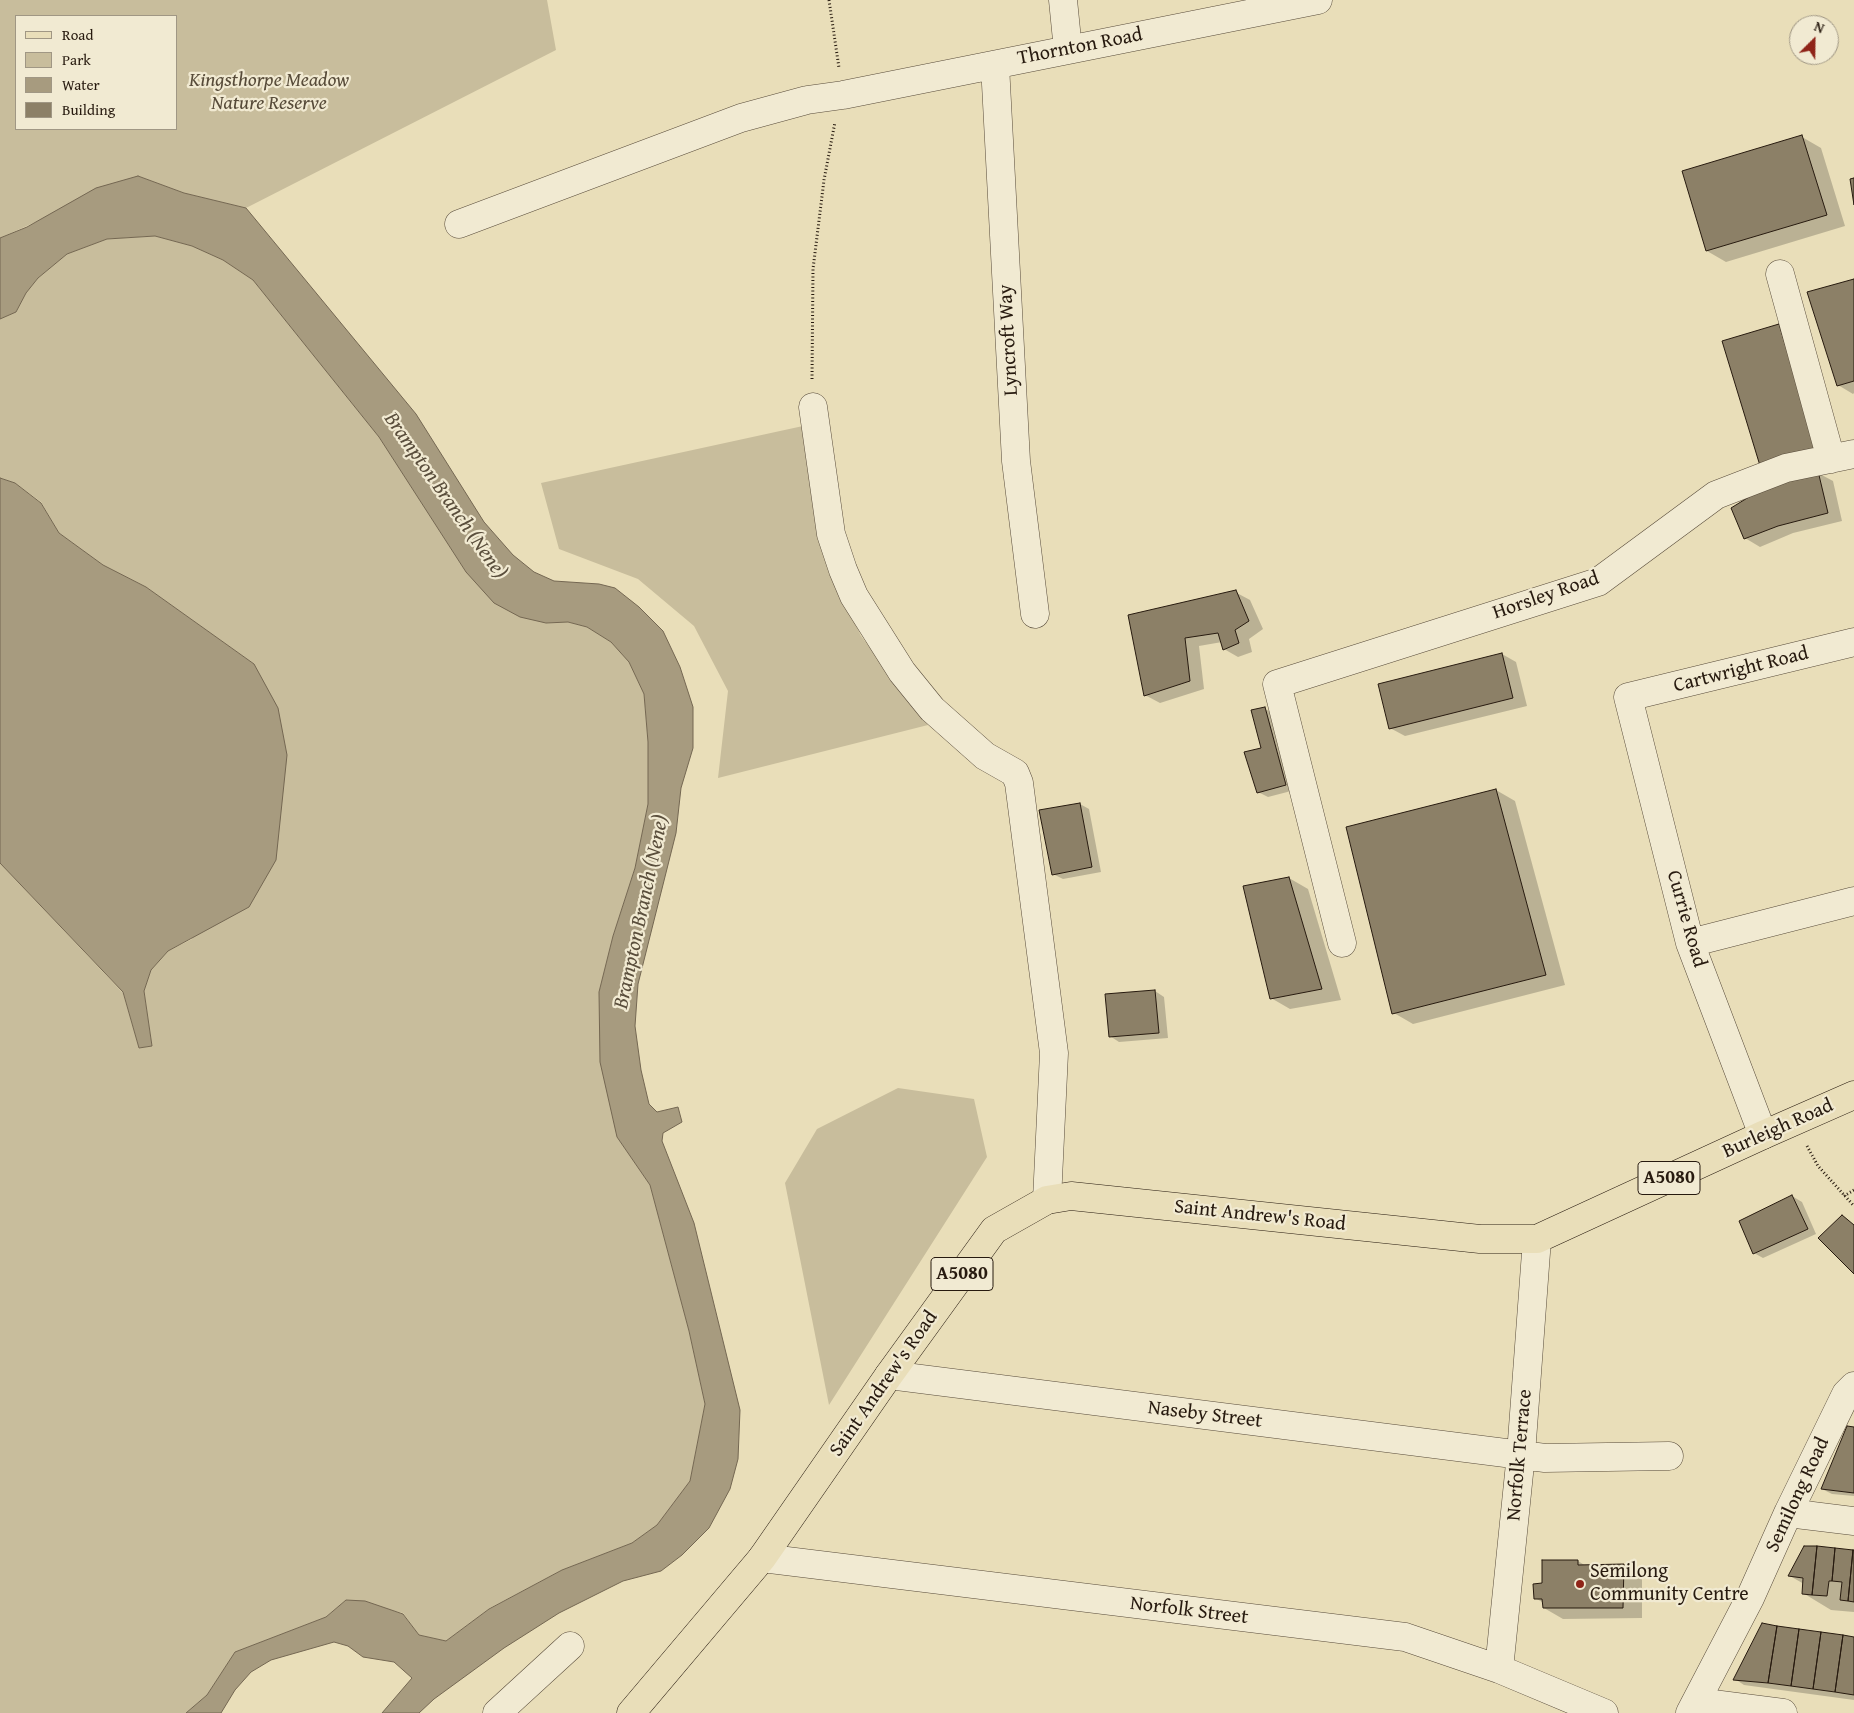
<!DOCTYPE html>
<html>
<head>
<meta charset="utf-8">
<style>
	body { margin:0 }
	#map { position:relative; width:1854px; height:1713px; overflow:hidden; background:#e9deb9; font-family:"Gentium Book Plus",serif }
	canvas { display:block }
	.legend { position:absolute; left:15px; top:15px; width:162px; height:115px; box-sizing:border-box; background:#f1ead2; border:1px solid #a09784; margin:0; padding:6px 9px; list-style:none; font-size:15px; color:#271a0f }
	.legend li { display:flex; align-items:center; gap:10px; height:25px }
	.legend b { width:25px; border:1px solid #a09784 }
	.north { position:absolute; left:1789px; top:15px; width:50px; height:50px; box-sizing:border-box; background:#f1ead2; border:1px solid #a09784; border-radius:50%; rotate:23deg; font-size:14px; font-weight:700; line-height:20px; text-align:center; color:#271a0f }
	.north::after { content:''; display:block; margin:auto; width:18px; height:22px; background:#8f2418; clip-path:polygon(50% 0,100% 100%,50% 72%,0 100%) }
</style>
</head>
<body>
<div id="map">
<canvas width="1854" height="1713"></canvas>
<ul class="legend">
<li><b style="height:6px;background:#e9deb9"></b>Road</li>
<li><b style="height:14px;background:#c8bd9c"></b>Park</li>
<li><b style="height:14px;background:#a79b7f"></b>Water</li>
<li><b style="height:14px;background:#8c8067"></b>Building</li>
</ul>
<div class="north">N</div>
</div>
<script>
const g = document.querySelector('canvas').getContext('2d');
g.lineJoin = 'round';
function paint(path, color) { g.fillStyle = color; g.fill(path, 'evenodd'); }
const toPath = rows => new Path2D(rows.map(r => 'M' + r).join(''));
function stroke(path, color, width, dash) { g.strokeStyle = color; g.lineWidth = width; g.lineCap = dash ? 'butt' : 'round'; g.setLineDash(dash || []); g.stroke(path); }
function label(font, color, halo, rows, align = 'center') {
  g.font = font + ' "Gentium Book Plus",serif'; g.lineWidth = 4.5; g.setLineDash([]); g.textBaseline = 'middle'; g.strokeStyle = halo; g.fillStyle = color; for (const [text, x, y, turn = 0] of rows) {
    g.save(); g.translate(x, y); g.rotate((+turn || 0) * Math.PI / 180); g.textAlign = isNaN(turn) ? turn : align; if (halo) g.strokeText(text, 0, 0); g.fillText(text, 0, 0); g.restore();
  }
}
const green = toPath([
	[0,0,547,0,556,50,246,208,184,193,138,176,0,238],
	[16,16,176,16,176,129,16,129],
	[155,236,192,246,223,260,253,280,379,437,466,572,545,623,568,622,587,627,611,642,629,662,644,694,648,742,648,804,635,868,613,936,599,992,617,1137,650,1185,689,1331,705,1404,690,1481,657,1525,632,1543,562,1570,490,1608,446,1641,419,1635,403,1613,346,1600,326,1617,235,1652,207,1695,186,1713,0,1713,0,863,123,993,139,1048,152,1046,144,991,151,970,168,951,192,939,254,664,146,587,103,565,59,533,41,502,15,483,0,478,0,319,16,312,26,293,38,278,67,254,107,239],
	[803,426,832,577,861,636,928,725,718,778,728,691,694,626,638,579,559,549,541,483],
	[898,1088,974,1099,987,1157,829,1405,785,1183,817,1129]
]);
const water = toPath([
	[138,176,184,193,246,208,416,414,484,522,513,555,534,572,554,581,599,584,615,588,639,607,663,631,680,667,693,707,693,748,681,788,676,833,638,984,635,1026,641,1070,649,1104,657,1112,678,1107,682,1122,663,1133,662,1141,694,1223,740,1410,738,1459,730,1489,709,1528,682,1555,661,1571,623,1581,559,1613,504,1648,434,1699,419,1713,382,1713,412,1678,394,1662,363,1657,348,1646,334,1642,271,1660,251,1672,235,1690,221,1713,186,1713,207,1695,235,1652,326,1617,346,1600,365,1601,403,1614,419,1635,446,1641,489,1609,562,1570,632,1543,657,1525,690,1481,705,1404,689,1331,650,1185,617,1137,600,1062,599,992,613,936,635,868,648,804,648,742,644,694,629,662,611,642,587,627,568,622,546,623,520,617,494,603,466,572,379,437,253,280,223,260,192,246,155,236,107,239,67,254,38,278,26,293,16,312,0,319,0,238,27,227,96,188,138,176],
	[0,478,15,483,41,503,59,533,103,565,146,587,254,664,278,708,287,755,276,860,249,907,168,951,151,970,144,991,152,1046,139,1048,123,992,0,863,0,478]
]);
const shadow = toPath([
	[1802,137,1821,148,1845,226,1726,262,1707,251],
	[1854,280,1854,393,1853,394,1838,385],
	[1818,473,1833,481,1842,521,1793,533,1760,547,1745,538],
	[1235,592,1250,600,1263,629,1249,639,1252,652,1238,657,1224,649,1222,642,1199,646,1204,689,1160,703,1145,695,1129,616],
	[1502,654,1516,662,1527,706,1405,736,1390,728],
	[1265,709,1275,714,1295,790,1268,797,1258,792],
	[1496,790,1515,801,1565,985,1413,1024,1394,1013],
	[1080,804,1089,809,1101,872,1063,879,1053,874],
	[1289,878,1308,889,1341,1000,1290,1009,1271,998],
	[1155,991,1164,997,1168,1038,1119,1042,1110,1036],
	[1792,1196,1802,1202,1816,1234,1763,1258,1754,1253],
	[1854,1428,1854,1496,1832,1494,1822,1489],
	[1854,1552,1854,1612,1831,1610,1803,1593,1804,1584,1790,1576],
	[1578,1561,1586,1566,1623,1565,1642,1576,1642,1618,1563,1619,1544,1608,1544,1603,1535,1598,1543,1584],
	[1854,1638,1854,1700,1744,1685,1735,1679]
]);
const building = toPath([
	[1802,135,1827,215,1706,251,1682,171,1802,135],
	[1854,178,1854,205,1850,179,1854,178],
	[1854,279,1854,381,1837,386,1807,292,1854,279],
	[1779,324,1818,452,1761,469,1722,341,1779,324],
	[1818,471,1828,513,1778,526,1744,539,1731,508,1770,484,1818,471],
	[1236,590,1249,621,1235,630,1239,643,1223,650,1218,633,1185,638,1190,681,1144,696,1128,615,1236,590],
	[1502,653,1513,698,1389,729,1378,684,1502,653],
	[1265,707,1286,785,1257,793,1244,752,1261,748,1251,710,1265,707],
	[1496,789,1546,975,1392,1014,1346,827,1496,789],
	[1080,803,1092,867,1052,875,1039,810,1080,803],
	[1289,877,1322,989,1270,999,1243,886,1289,877],
	[1155,990,1159,1033,1109,1037,1105,994,1155,990],
	[1792,1195,1808,1229,1753,1254,1739,1221,1792,1195],
	[1842,1215,1854,1225,1854,1274,1818,1238,1842,1215],
	[1847,1426,1854,1427,1854,1493,1821,1489,1847,1426],
	[1804,1546,1817,1546,1812,1595,1802,1594,1803,1578,1788,1576,1804,1546],
	[1817,1546,1835,1548,1832,1581,1829,1581,1827,1596,1812,1595,1817,1546],
	[1835,1548,1853,1550,1848,1601,1840,1600,1842,1582,1832,1581,1835,1548],
	[1853,1550,1854,1550,1854,1602,1848,1601,1853,1550],
	[1542,1560,1578,1560,1578,1565,1624,1564,1623,1608,1543,1608,1542,1599,1534,1599,1533,1584,1542,1583,1542,1560],
	[1762,1623,1777,1626,1768,1683,1733,1680,1762,1623],
	[1777,1626,1799,1629,1791,1686,1768,1683,1777,1626],
	[1799,1629,1821,1632,1813,1689,1791,1686,1799,1629],
	[1821,1632,1843,1635,1835,1692,1813,1689,1821,1632],
	[1843,1635,1854,1637,1854,1695,1835,1692,1843,1635]
]);
const path = toPath([
	[829,0,839,68],
	[812,379,813,269,824,180,835,122],
	[1807,1146,1818,1166,1854,1206],
	[1844,1196,1854,1190]
]);
const minor = toPath([
	[1063,0,1068,50],
	[995,65,1016,461,1035,614],
	[459,224,741,118,807,100,843,95,1318,0],
	[1780,274,1831,459],
	[813,407,831,534,843,570,854,596,902,672,932,709,985,756,1015,773,1019,783,1054,1053,1047,1200],
	[1342,943,1277,684,1598,582,1716,495,1786,468,1854,454],
	[1690,943,1854,901],
	[1763,1135,1690,943,1628,697,1854,642],
	[889,1375,1545,1458,1669,1456],
	[1788,1513,1854,1521],
	[762,1558,1405,1637,1499,1669,1604,1713],
	[1499,1669,1521,1454,1537,1239],
	[1697,1702,1783,1713],
	[497,1713,570,1646],
	[1690,1713,1750,1598,1788,1513,1846,1394,1854,1386]
]);
const major = toPath([
	[631,1713,762,1558,889,1375,994,1230,1047,1200,1071,1196,1480,1239,1537,1239,1763,1135,1854,1095]
]);
const markers = [
	[1580,1584,5,"#8f2418"]
];
const shields = [
	[1669,1178,62],
	[962,1274,62]
];
const shieldNames = [
	["A5080",1669,1178],
	["A5080",962,1274]
];
const streetNames = [
	["Thornton Road",1080,47,-11],
	["Lyncroft Way",1009,340,-93],
	["Horsley Road",1546,596,-19],
	["Cartwright Road",1741,670,-14],
	["Currie Road",1686,919,74],
	["Burleigh Road",1778,1129,-24],
	["Saint Andrew's Road",1260,1216,6],
	["Saint Andrew's Road",884,1384,-55],
	["Naseby Street",1205,1415,7],
	["Norfolk Terrace",1520,1455,-85],
	["Semilong Road",1798,1495,-65],
	["Norfolk Street",1189,1611,7]
];
const parkNames = [
	["Kingsthorpe Meadow",269,81],
	["Nature Reserve",269,104]
];
const poiNames = [
	["Semilong",1590,1572],
	["Community Centre",1590,1595]
];
const waterNames = [
	["Brampton Branch (Nene)",445,496,55],
	["Brampton Branch (Nene)",642,912,-78]
];
paint(green, '#c8bd9c');
paint(water, '#a79b7f');
stroke(water, '#746752', 1);
paint(shadow, '#0003');
paint(building, '#8c8067');
stroke(building, '#271a0f', 1);
stroke(minor, '#584b3a', 29);
stroke(major, '#271a0f', 29);
stroke(path, '#271a0f', 3, [1, 2.5]);
stroke(minor, '#f1ead2', 28);
stroke(major, '#e9deb9', 28);
for (const [x, y, r, color] of markers) { const dot = new Path2D(); dot.arc(x, y, r, 0, 2 * Math.PI); g.fillStyle = color; g.fill(dot); stroke(dot, '#f1ead2', 2); }
for (const [x, y, w] of shields) { const box = new Path2D(); box.roundRect(x - w / 2, y - 16.5, w, 33, 4); g.fillStyle = '#f1ead2'; g.fill(box); stroke(box, '#271a0f', 1); }
label('bold 19px', '#271a0f', null, shieldNames);
label('20px', '#271a0f', '#f1ead2', streetNames);
label('italic 20px', '#574b39', '#f1ead2', parkNames);
label('20px', '#271a0f', '#f1ead2', poiNames, 'left');
label('italic 21px', '#5a4e3c', '#f1ead2', waterNames);
</script>
</body>
</html>
